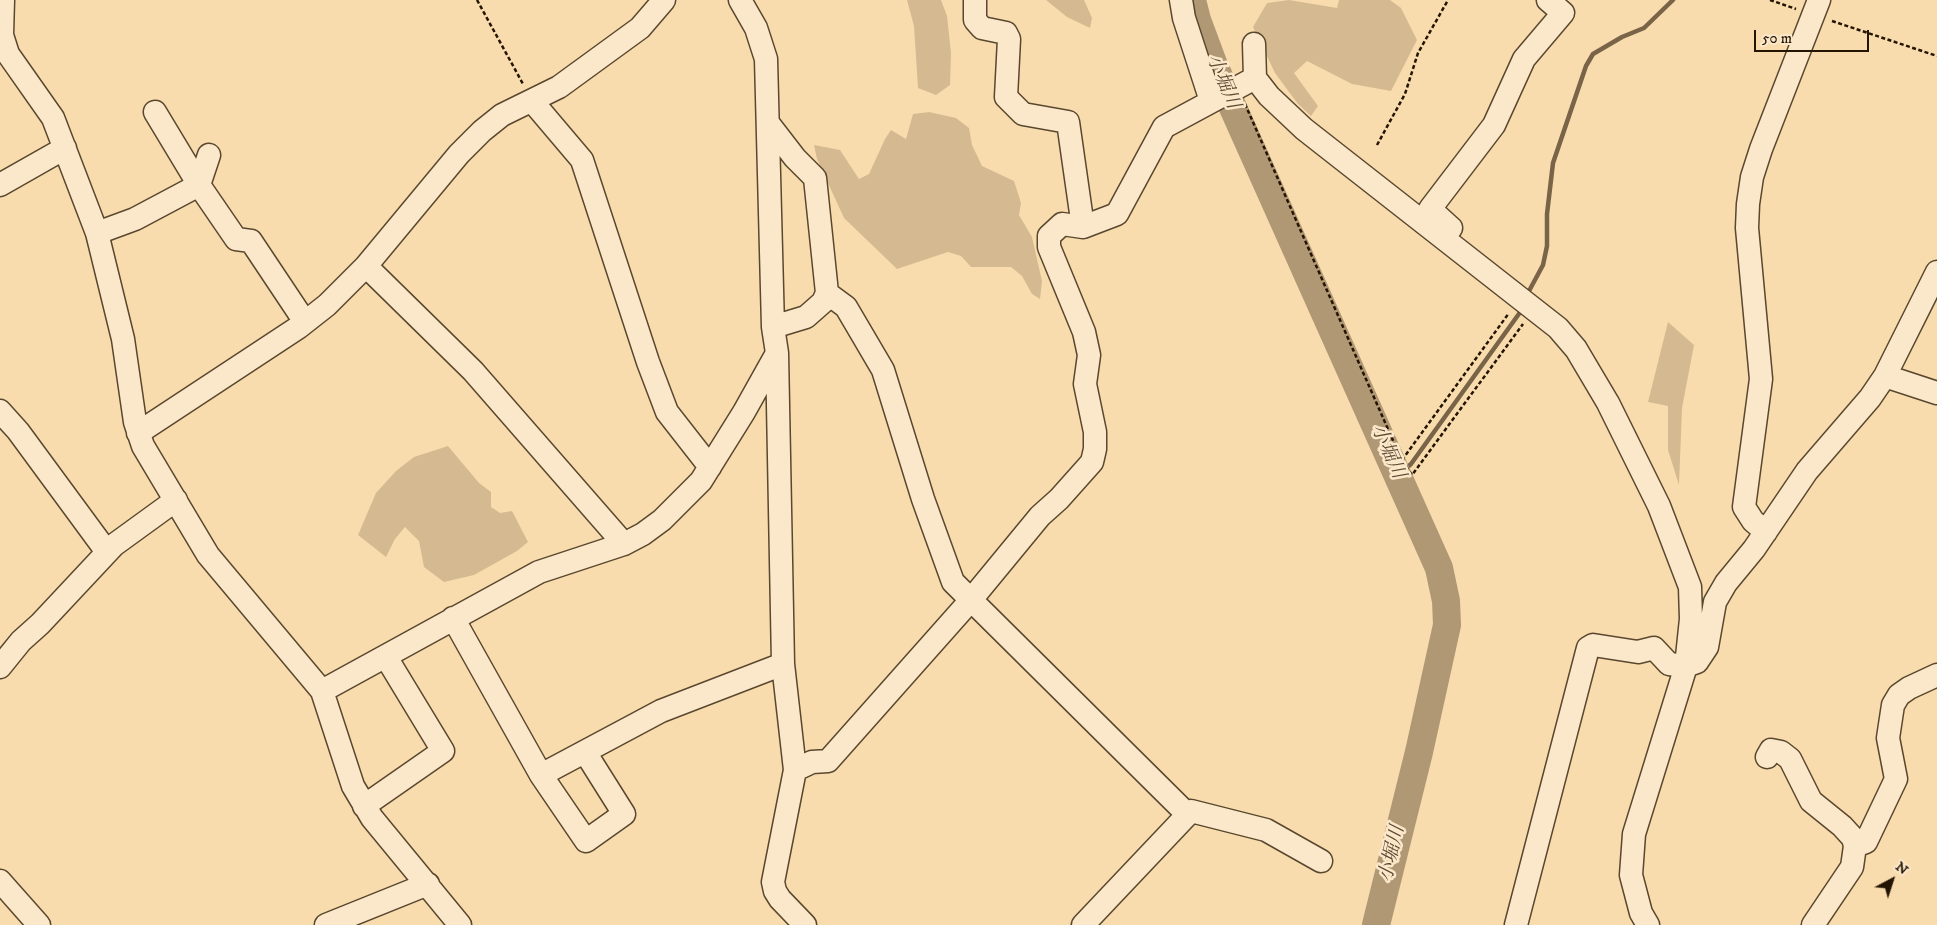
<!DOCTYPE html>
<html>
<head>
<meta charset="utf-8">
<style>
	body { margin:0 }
	#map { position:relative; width:1937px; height:925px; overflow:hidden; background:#f9dcae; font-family:"IM FELL DW Pica",serif }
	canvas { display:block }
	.north { position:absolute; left:1867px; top:855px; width:50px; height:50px; -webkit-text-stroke:4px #fbe8ca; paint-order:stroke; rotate:40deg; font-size:14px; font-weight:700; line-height:20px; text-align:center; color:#241503 }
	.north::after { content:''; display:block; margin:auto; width:18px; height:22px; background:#241503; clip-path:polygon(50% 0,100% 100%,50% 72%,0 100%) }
	.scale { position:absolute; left:1754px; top:30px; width:115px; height:22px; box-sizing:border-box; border:2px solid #241503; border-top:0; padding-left:6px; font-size:15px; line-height:18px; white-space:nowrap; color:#241503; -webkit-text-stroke:4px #fbe8ca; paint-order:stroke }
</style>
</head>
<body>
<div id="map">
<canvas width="1937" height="925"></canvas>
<div class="north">N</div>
<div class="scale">50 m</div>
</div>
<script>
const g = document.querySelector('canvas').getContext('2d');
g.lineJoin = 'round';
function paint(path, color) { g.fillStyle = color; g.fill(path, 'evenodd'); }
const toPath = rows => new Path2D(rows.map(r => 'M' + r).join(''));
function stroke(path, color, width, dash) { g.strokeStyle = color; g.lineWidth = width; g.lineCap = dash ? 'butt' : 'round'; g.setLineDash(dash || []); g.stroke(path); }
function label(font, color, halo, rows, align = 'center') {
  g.font = font + ' "IM FELL DW Pica","Noto Serif JP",serif'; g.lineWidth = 5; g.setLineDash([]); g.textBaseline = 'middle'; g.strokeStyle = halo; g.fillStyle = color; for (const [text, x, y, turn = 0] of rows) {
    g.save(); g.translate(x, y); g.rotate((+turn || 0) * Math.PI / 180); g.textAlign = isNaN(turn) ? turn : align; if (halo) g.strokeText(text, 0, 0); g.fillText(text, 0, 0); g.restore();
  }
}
const green = toPath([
	[907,0,941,0,947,16,951,53,950,85,936,95,918,88,914,26],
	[1046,0,1084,0,1092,18,1090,28,1067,17],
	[1289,0,1337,8,1339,0,1390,0,1401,8,1417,40,1391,91,1352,84,1307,61,1294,73,1318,106,1311,116,1298,104,1275,73,1253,27,1267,3],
	[929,112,956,118,969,128,972,145,982,166,1014,181,1021,203,1019,215,1032,237,1042,281,1040,299,1032,294,1022,276,1011,267,971,267,961,256,948,252,897,269,844,218,817,159,814,145,840,150,859,179,869,174,885,139,891,130,906,139,913,114],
	[1668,322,1694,345,1682,408,1679,485,1668,450,1668,406,1648,402],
	[448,446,479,483,491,492,491,507,500,513,512,511,528,542,517,551,474,575,444,582,424,567,419,541,405,527,395,539,386,557,358,535,376,493,396,471,414,457]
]);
const stream = toPath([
	[1529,291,1543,265,1547,246,1547,214,1553,163,1586,66,1593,54,1622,37,1644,28,1673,0],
	[1397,476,1411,464,1521,311]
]);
const river = toPath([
	[1192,0,1197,20,1213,63,1439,568,1446,601,1447,625,1419,752,1376,925]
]);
const path = toPath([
	[477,0,523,84],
	[1770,0,1796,9],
	[1832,21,1937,56],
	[1245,104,1402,461,1412,475,1523,324],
	[1377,145,1405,94,1418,53,1448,0],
	[1402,460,1509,313]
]);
const minor = toPath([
	[3,0,2,35,8,54,53,118,97,233,123,339,135,422,143,446,208,555,322,691,353,786,372,818,460,925],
	[740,0,756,28,766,59,773,327,777,353,783,664,795,770,773,882,775,891,780,899,805,925],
	[975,0,975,20,982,28,1006,33,1009,39,1006,97,1023,114,1068,122,1083,227],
	[1181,0,1184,18,1211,101],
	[1254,44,1255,78,1269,96,1304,129,1558,328,1576,349,1608,403,1659,506,1690,587,1691,619,1686,666,1634,834,1631,875,1641,913,1648,925],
	[532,101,582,160,648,362,667,412,710,467],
	[155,112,199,185,236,239,251,241,305,322],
	[768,123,795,158,815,178,827,293,823,302,806,317,773,327],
	[0,185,65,148],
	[1451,228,1430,209,1494,125,1524,59,1563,13,1548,0],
	[97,233,135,219,199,185,209,155],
	[366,266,473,371,624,544],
	[827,293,846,307,883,370,923,499,953,582,1187,814],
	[1885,376,1937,393],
	[0,411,18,431,107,552],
	[138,433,299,327,327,305,366,266,459,154,482,131,502,115,559,87,640,28,664,0],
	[1766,532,1753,521,1744,507,1761,379,1747,228,1748,204,1752,177,1761,149,1819,0],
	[453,618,541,775,661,711,783,664],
	[0,667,21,641,40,624,114,545,176,500],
	[322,691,539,572,624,544,643,534,662,520,701,481,744,412,777,353],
	[1767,757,1771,750,1781,752,1790,759,1811,801,1842,826,1853,838,1855,846,1852,867,1813,925],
	[795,770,812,762,828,761,970,601,1040,516,1059,499,1092,462,1095,449,1095,432,1085,384,1089,355,1084,332,1049,247,1049,236,1062,224,1083,227,1117,214,1164,127,1255,78],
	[541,775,586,841,624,814,585,752],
	[364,806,443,751,386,657],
	[1855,846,1866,842,1896,779,1888,738,1893,705,1899,695,1909,688,1937,675],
	[0,881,39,925],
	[326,925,428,884],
	[1083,925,1191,811,1266,830,1321,861],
	[1516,925,1588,648,1593,645,1638,652,1654,648,1669,664,1686,666,1697,662,1707,647,1715,602,1726,583,1754,549,1807,471,1870,398,1885,376,1937,272]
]);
const waterNames = [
	["小堀川",1222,82,67],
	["小堀川",1387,452,66],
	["小堀川",1393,854,-77]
];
paint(green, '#d5ba91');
stroke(stream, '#796447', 4.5);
stroke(river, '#b19874', 28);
stroke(minor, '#59472e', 25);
stroke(path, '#241503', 2.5, [4, 2.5]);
stroke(minor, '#fbe8ca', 22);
label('italic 19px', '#5c4930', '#fbe8ca', waterNames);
</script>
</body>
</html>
